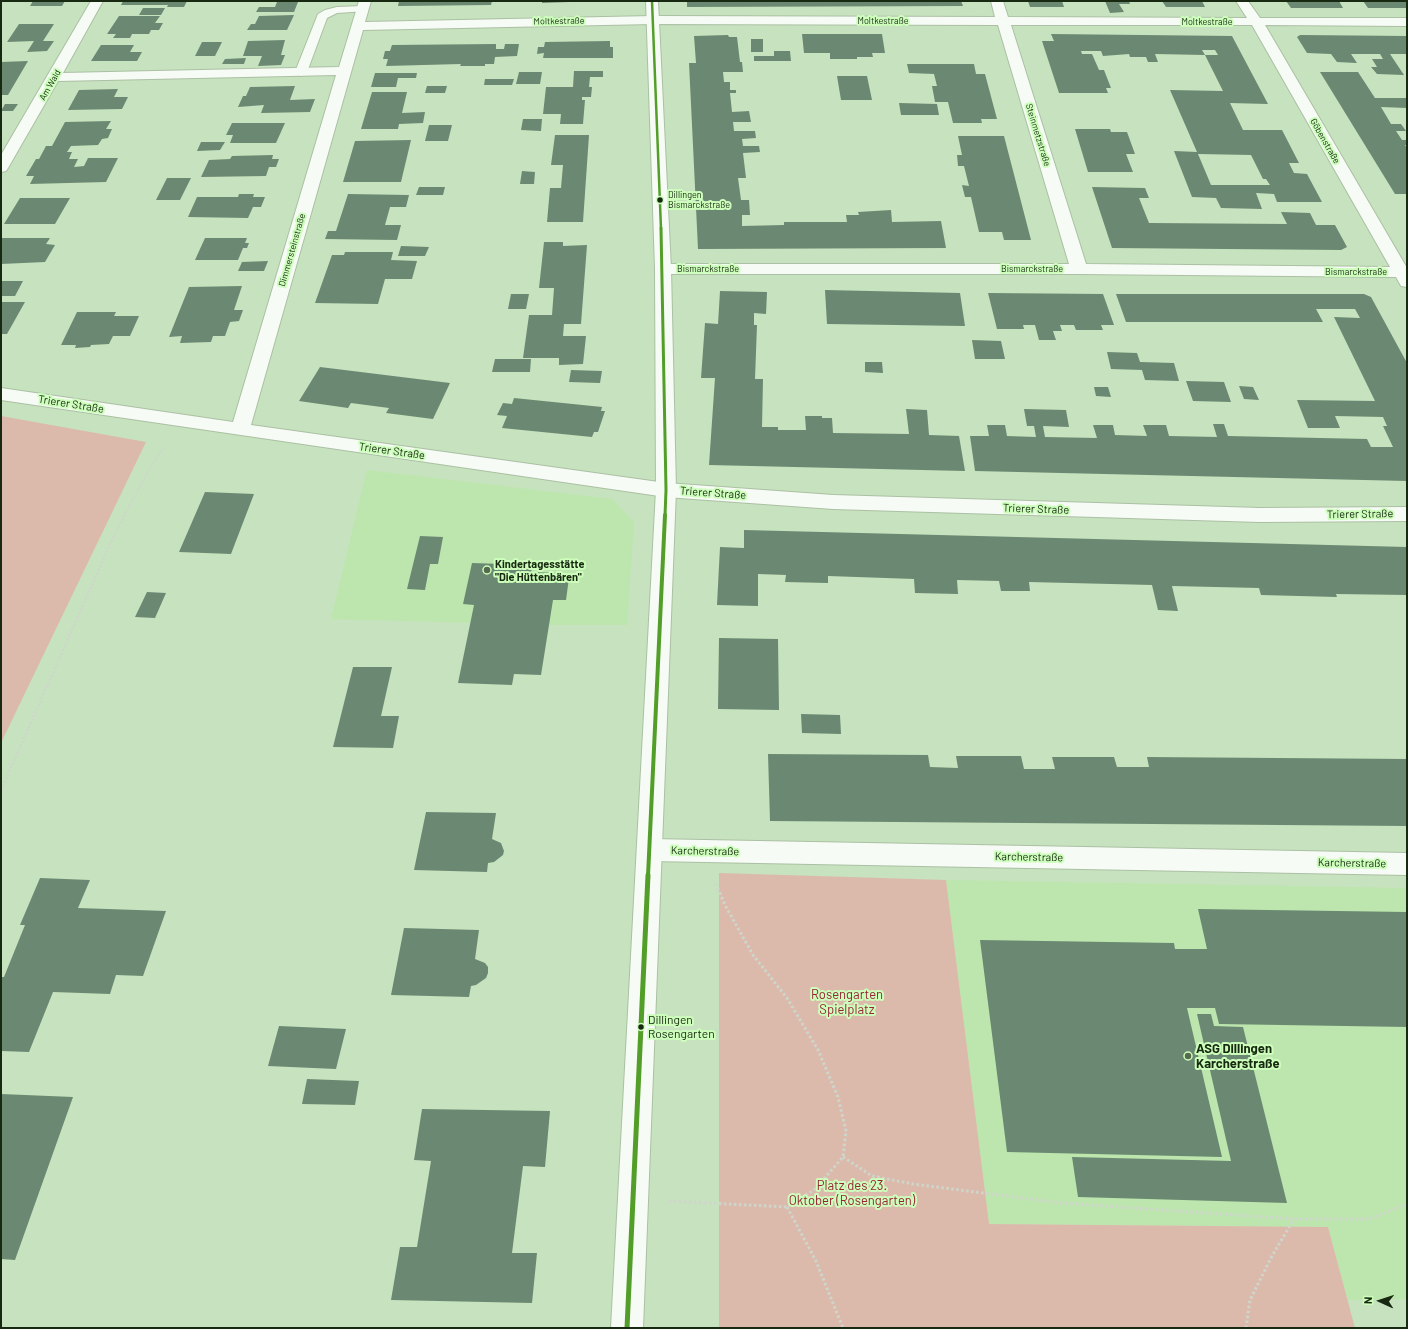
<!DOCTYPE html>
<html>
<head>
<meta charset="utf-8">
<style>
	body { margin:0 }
	#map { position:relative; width:1408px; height:1329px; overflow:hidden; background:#c7e2be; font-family:Barlow,sans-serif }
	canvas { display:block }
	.frame { position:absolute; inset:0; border:2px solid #172910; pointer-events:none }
	.north { position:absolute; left:1360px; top:1281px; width:40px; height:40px; -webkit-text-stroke:3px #cdfebc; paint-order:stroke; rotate:273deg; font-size:11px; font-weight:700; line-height:16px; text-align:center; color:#172910 }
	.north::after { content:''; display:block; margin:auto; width:14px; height:18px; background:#172910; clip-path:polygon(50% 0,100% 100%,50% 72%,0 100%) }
</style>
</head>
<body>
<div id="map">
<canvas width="1408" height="1329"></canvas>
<div class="frame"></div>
<div class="north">N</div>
</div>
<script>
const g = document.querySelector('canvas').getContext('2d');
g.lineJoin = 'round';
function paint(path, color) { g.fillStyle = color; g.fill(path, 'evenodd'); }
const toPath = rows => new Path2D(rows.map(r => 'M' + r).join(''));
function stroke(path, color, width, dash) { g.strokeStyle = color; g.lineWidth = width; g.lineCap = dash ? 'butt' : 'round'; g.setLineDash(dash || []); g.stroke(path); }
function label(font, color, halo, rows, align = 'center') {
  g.font = font + ' Barlow,sans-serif'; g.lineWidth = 4; g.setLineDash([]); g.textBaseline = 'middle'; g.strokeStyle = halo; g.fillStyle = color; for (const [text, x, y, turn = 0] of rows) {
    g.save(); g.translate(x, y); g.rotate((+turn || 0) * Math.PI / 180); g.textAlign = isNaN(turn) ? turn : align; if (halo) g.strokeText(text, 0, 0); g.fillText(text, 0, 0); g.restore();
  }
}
const built = toPath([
	[367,470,612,499,634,522,627,625,549,625,331,619],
	[946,880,1407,888,1407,1299,1347,1300,1328,1227,989,1224]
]);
const green = toPath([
	[1,416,146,442,1,743],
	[719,873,946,880,989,1224,1328,1227,1355,1328,719,1328]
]);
const building = toPath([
	[33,1,65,1,62,6,30,6],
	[123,1,187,1,184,7,167,7,168,5,121,5],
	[399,1,492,1,491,5,398,6],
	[542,1,569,1,569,2,542,3],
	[687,1,961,1,963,6,687,7],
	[1028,1,1062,1,1064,7,1030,7],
	[1105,1,1129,1,1130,4,1119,4,1124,12,1110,13],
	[1162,1,1202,1,1205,7,1166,7],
	[1286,1,1339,1,1343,8,1291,8],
	[1363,1,1407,1,1407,8,1368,8],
	[277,2,298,2,294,12,256,12,259,7,275,7],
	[143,8,165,8,161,15,139,15],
	[294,15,287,30,247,30,251,24,255,24,259,16],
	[119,16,160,16,155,23,163,23,159,30,151,30,149,34,132,34,130,38,113,38,116,34,107,34],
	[19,24,54,24,43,41,54,41,47,51,27,52,34,41,7,42],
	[802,34,882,34,885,53,872,53,873,57,857,57,857,59,830,59,830,53,804,53],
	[1051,34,1232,36,1268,104,1230,103,1243,130,1282,130,1299,163,1289,163,1294,173,1307,174,1322,202,1277,202,1274,194,1256,193,1262,209,1221,208,1216,198,1192,197,1174,151,1197,152,1170,90,1223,91,1205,55,1155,54,1158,62,1148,62,1146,57,1130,57,1129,54,1103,56,1101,51,1081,51,1082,54,1092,54,1099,70,1104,70,1111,88,1106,88,1108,93,1059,93,1042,41,1054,41],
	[1202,50,1215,50,1218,55,1205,55],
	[1198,154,1251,155,1263,179,1266,179,1270,185,1211,185],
	[728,35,729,37,737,37,740,62,742,62,743,72,723,72,724,82,730,82,730,90,736,90,736,93,730,93,732,112,749,111,751,122,733,122,734,131,755,131,756,138,742,139,743,146,759,146,760,152,743,153,746,178,738,178,741,200,749,200,750,215,742,215,742,226,784,225,784,222,847,222,846,215,859,215,858,212,891,210,892,222,941,221,946,248,698,249,689,63,696,63,694,36],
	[1300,35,1407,36,1407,54,1390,54,1404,75,1377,74,1371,67,1377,67,1372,59,1383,59,1380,54,1351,54,1357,63,1337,62,1331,54,1307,53,1297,37],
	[751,39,763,39,763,52,751,52],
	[285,40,281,55,285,55,281,65,258,66,262,56,243,56,248,41],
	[610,41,610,47,613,47,613,58,543,58,544,53,537,54,538,47,544,47,545,42],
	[202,42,222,42,215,56,195,56],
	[496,44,496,49,504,49,505,44,519,44,517,56,495,57,494,64,485,64,485,66,460,66,461,64,386,66,388,59,383,59,385,51,390,51,392,45],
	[101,45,134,45,130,52,142,52,137,61,91,61],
	[774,51,790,51,791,61,754,61,754,56,774,56],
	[246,58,244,64,222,64,225,59],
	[28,61,8,95,1,95,1,62],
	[907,64,974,64,976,74,985,74,997,119,981,119,982,123,953,123,948,102,935,102,932,86,937,86,934,74,909,73],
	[574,71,603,71,603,77,590,77,589,87,592,87,591,97,582,97,582,100,585,100,583,124,560,124,561,114,543,114,546,87,573,87],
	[519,72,542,72,540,84,516,84],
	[1320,72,1358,72,1375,98,1407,98,1407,108,1381,107,1391,124,1401,124,1406,131,1396,131,1402,140,1407,140,1407,145,1405,145,1407,148,1407,194,1395,194],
	[375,73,417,73,416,78,398,78,396,87,371,87],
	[837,76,867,76,872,100,841,100],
	[485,79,514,79,512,85,484,85],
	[295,86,290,100,315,99,310,112,261,113,264,105,238,107,243,96,246,96,250,87],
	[427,86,447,86,445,93,425,93],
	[118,89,114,97,128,97,122,109,68,110,79,90],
	[372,92,407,92,402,113,425,112,423,123,399,124,398,129,361,129],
	[899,103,937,104,939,115,901,115],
	[5,104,18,104,13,111,1,111],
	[523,119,542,119,541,131,521,130],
	[111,121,106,129,112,129,108,138,102,139,98,145,71,146,67,152,72,152,69,159,78,159,74,167,84,166,88,158,118,158,106,182,30,184,34,176,26,176,36,159,39,159,46,146,52,146,65,122],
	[232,123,285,123,276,143,230,143,233,135,226,135],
	[429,125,452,125,448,141,425,141],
	[1075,129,1110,129,1111,132,1127,132,1135,154,1126,154,1133,172,1088,172],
	[555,135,589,135,583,222,547,222,550,188,561,188,563,165,551,165],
	[958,136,1004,136,1031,240,1004,240,1002,232,979,232,971,197,965,197,962,185,969,186,964,166,958,166,957,155,962,155],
	[411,140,401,182,343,182,355,141],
	[201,142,225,142,220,150,197,151],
	[273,155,272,159,279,159,276,167,269,167,266,176,201,177,209,160,230,159,232,156],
	[522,171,535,172,534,184,520,184],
	[167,178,191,178,180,200,156,200],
	[419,187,445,187,443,195,416,195],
	[1092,187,1145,188,1149,198,1139,198,1149,223,1287,224,1281,212,1310,213,1316,225,1335,225,1347,247,1341,250,1112,248],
	[239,194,254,194,253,197,265,197,261,207,253,207,248,218,188,217,197,197,238,197],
	[348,194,409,195,406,207,390,207,385,225,401,225,397,240,325,239,328,231,336,231],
	[20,198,70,198,55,224,4,224],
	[1,238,50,238,46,244,55,245,45,262,1,264],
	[205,238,247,238,245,243,249,243,247,248,243,248,238,260,195,260],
	[544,242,563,242,563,246,587,245,581,324,564,324,563,336,586,336,583,364,559,365,559,358,523,358,529,315,552,315,554,288,539,288],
	[401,246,429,247,425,256,398,256],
	[345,252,393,252,391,260,417,261,412,279,385,279,378,304,315,303,332,255,344,255],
	[268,261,264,271,238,271,242,262],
	[1,281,23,281,15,296,1,296],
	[242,286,234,310,243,310,239,321,230,322,225,336,213,336,211,342,180,343,182,336,169,337,189,287],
	[825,290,960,293,965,326,827,324],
	[720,291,767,292,766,314,754,313,754,325,757,325,755,379,763,379,762,427,778,427,778,430,806,430,805,416,822,416,822,418,832,418,833,433,909,434,906,409,927,410,929,435,959,436,965,471,709,465,715,378,701,378,705,323,718,324],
	[988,293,1103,294,1114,325,1101,325,1103,330,1076,330,1074,325,1060,325,1062,331,1053,331,1056,340,1039,340,1035,325,1023,325,1024,329,997,329],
	[511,294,529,294,526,309,508,309],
	[1116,294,1364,294,1371,297,1407,363,1407,481,975,471,970,436,989,436,987,425,1005,425,1007,436,1036,437,1034,426,1027,426,1024,409,1066,410,1069,427,1043,426,1045,437,1097,438,1093,425,1113,425,1115,435,1147,436,1143,425,1166,425,1169,436,1217,437,1213,424,1224,424,1228,436,1367,439,1371,447,1393,447,1383,426,1387,426,1383,417,1335,416,1340,428,1308,428,1297,400,1375,401,1334,317,1360,318,1355,309,1316,309,1323,322,1126,322],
	[1,302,25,302,7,334,1,334],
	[77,312,116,312,114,316,139,316,130,336,113,336,109,344,91,345,90,347,75,348,76,345,61,345],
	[972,340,1001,341,1005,359,975,359],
	[1107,352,1137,353,1140,362,1174,363,1179,381,1145,380,1142,370,1111,369],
	[495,359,531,359,530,372,492,372],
	[865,362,882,362,883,373,865,372],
	[320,367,450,383,433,419,386,413,389,408,351,403,348,408,299,401],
	[571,370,602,371,600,383,569,382],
	[1186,381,1224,382,1231,402,1193,401],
	[1239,386,1253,387,1259,400,1244,399],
	[1094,387,1108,387,1111,397,1096,396],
	[514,398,602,407,601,411,605,411,598,432,594,432,592,437,502,428,507,416,497,415,503,403,512,404],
	[205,492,254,494,231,554,179,552],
	[744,530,1407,547,1407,595,1336,594,1337,597,1261,595,1259,588,1172,586,1178,611,1158,610,1152,585,1029,582,1030,591,1001,591,999,581,957,580,958,594,915,593,914,579,828,576,828,583,785,582,786,575,758,574,758,606,717,605,720,547,744,548],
	[420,536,443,537,438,564,430,564,425,590,407,589],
	[472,563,533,565,531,572,557,573,557,578,569,578,566,600,553,600,541,675,514,674,512,685,458,683,474,605,463,604],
	[147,592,166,593,155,618,135,617],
	[719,638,778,639,779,710,718,709],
	[353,667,392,667,381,716,399,716,393,748,333,747],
	[801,714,840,715,841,734,802,733],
	[768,754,928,755,930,767,958,768,956,756,1021,756,1024,769,1055,769,1052,757,1114,757,1117,767,1149,767,1147,757,1407,759,1407,826,770,821],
	[426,812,496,813,492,839,501,843,504,851,503,855,494,862,488,863,487,872,414,870],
	[40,878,90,880,78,908,166,911,143,976,116,975,110,994,53,992,29,1052,1,1051,1,977,4,977,25,925,20,925],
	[1198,909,1407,912,1407,1027,1219,1024,1215,1008,1187,1008,1222,1157,1007,1152,980,940,1174,943,1175,949,1207,949],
	[404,928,479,930,475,959,485,963,488,967,488,973,486,978,476,985,471,986,469,997,391,995],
	[1197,1014,1211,1014,1214,1026,1243,1027,1287,1203,1078,1197,1072,1157,1231,1161],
	[279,1026,346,1029,336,1069,268,1066],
	[307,1079,359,1081,355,1105,302,1104],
	[1,1094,73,1097,15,1260,1,1259],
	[422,1109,550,1111,545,1167,523,1166,512,1253,537,1253,532,1303,391,1300,400,1247,417,1247,431,1161,414,1160]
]);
const pathFar2 = toPath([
	[124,516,150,468,164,447]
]);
const pathFar1 = toPath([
	[1,790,115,533,125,515]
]);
const path = toPath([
	[843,1157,872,1176,913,1184,1061,1203,1294,1219,1369,1219,1407,1204],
	[669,1201,787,1207,814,1190,843,1157,846,1131,838,1097,818,1050,787,998,753,955,725,905,716,884],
	[787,1207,816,1261,843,1328],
	[1246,1328,1250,1300,1272,1256,1294,1219]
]);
const service = toPath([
	[363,6,368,9,367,11,337,13,327,18,307,72,305,74,301,76,297,74,295,72,318,14,325,10,337,7,363,6]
]);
const minor = toPath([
	[91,1,103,1,63,73,339,67,359,1,371,1,365,22,653,16,995,17,991,1,1003,1,1008,17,1247,18,1236,1,1248,1,1260,18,1407,18,1407,26,1265,25,1407,268,1407,287,1401,286,1396,277,1079,274,663,274,657,272,655,269,657,266,663,264,1069,264,998,25,653,24,363,30,251,425,666,483,833,495,1260,508,1407,507,1407,521,1260,522,833,509,666,497,1,400,1,388,233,422,336,75,58,81,8,168,6,171,1,172,1,155,91,1],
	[1011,25,1252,25,1390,267,1086,264,1011,25],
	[650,839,1407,853,1407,875,650,861,641,857,638,850,641,843,650,839]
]);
const tertiary = toPath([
	[646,1,658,1,671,269,676,490,643,1328,611,1328,656,490,655,269,646,1]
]);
const bus1Far3 = toPath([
	[652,1,661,229]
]);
const bus1Far2 = toPath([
	[661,228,666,490,665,516]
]);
const bus1Far1 = toPath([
	[648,876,665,515]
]);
const bus1 = toPath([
	[627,1328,648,875]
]);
const markers = [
	[660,200,3.5,"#172910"],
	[487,570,4,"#556a4d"],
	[641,1027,3.5,"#172910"],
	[1188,1056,4,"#556a4d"]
];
const farStreetnames = [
	["Moltkestraße",559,21,-1],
	["Moltkestraße",883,21],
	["Moltkestraße",1207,22],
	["Am Wald",50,85,-60],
	["Steinmetzstraße",1038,135,73],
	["Göbenstraße",1325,141,60],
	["Dimmersteinstraße",292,250,-74],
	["Bismarckstraße",708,269],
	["Bismarckstraße",1032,269],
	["Bismarckstraße",1356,272]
];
const farBusnames = [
	["Dillingen",668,195],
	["Bismarckstraße",668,205]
];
const streetNames = [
	["Trierer Straße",71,404,9],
	["Trierer Straße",392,451,8],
	["Trierer Straße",713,493,4],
	["Trierer Straße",1036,509,2],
	["Trierer Straße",1360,514,-1],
	["Karcherstraße",705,851,1],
	["Karcherstraße",1029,857,1],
	["Karcherstraße",1352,863,1]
];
const poiNames = [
	["Kindertagesstätte",495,564],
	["\"Die Hüttenbären\"",495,577]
];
const nearBusnames = [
	["Dillingen",648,1020],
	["Rosengarten",648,1034]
];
const nearParknames = [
	["Rosengarten",847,995],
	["Spielplatz",847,1010],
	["Platz des 23.",852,1186],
	["Oktober (Rosengarten)",852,1201]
];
const nearPoinames = [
	["ASG Dillingen",1196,1049],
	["Karcherstraße",1196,1064]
];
paint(built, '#bde6ae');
paint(green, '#dcbaab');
paint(building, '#6b8972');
stroke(service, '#abc0a4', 2);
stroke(minor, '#abc0a4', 2);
stroke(tertiary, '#abc0a4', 2);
stroke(pathFar2, '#ced6cc', 2, [1.5, 1.5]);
stroke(pathFar1, '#ced6cc', 2.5, [2, 2]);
stroke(path, '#ced6cc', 3, [2.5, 2.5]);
paint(service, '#f7fbf5');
paint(minor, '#f7fbf5');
paint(tertiary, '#f7fbf5');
stroke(bus1Far3, '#529e28', 2.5);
stroke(bus1Far2, '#529e28', 3);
stroke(bus1Far1, '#529e28', 4);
stroke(bus1, '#529e28', 5);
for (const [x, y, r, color] of markers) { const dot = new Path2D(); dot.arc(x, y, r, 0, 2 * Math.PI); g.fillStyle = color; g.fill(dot); stroke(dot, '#cdfebc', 1.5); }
label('9px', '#172910', '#cdfebc', farStreetnames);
label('9px', '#172910', '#cdfebc', farBusnames, 'left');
label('11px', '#172910', '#cdfebc', streetNames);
label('bold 11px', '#172910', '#cdfebc', poiNames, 'left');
label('12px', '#172910', '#cdfebc', nearBusnames, 'left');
label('13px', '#972335', '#cdfebc', nearParknames);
label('bold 13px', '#172910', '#cdfebc', nearPoinames, 'left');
</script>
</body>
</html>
